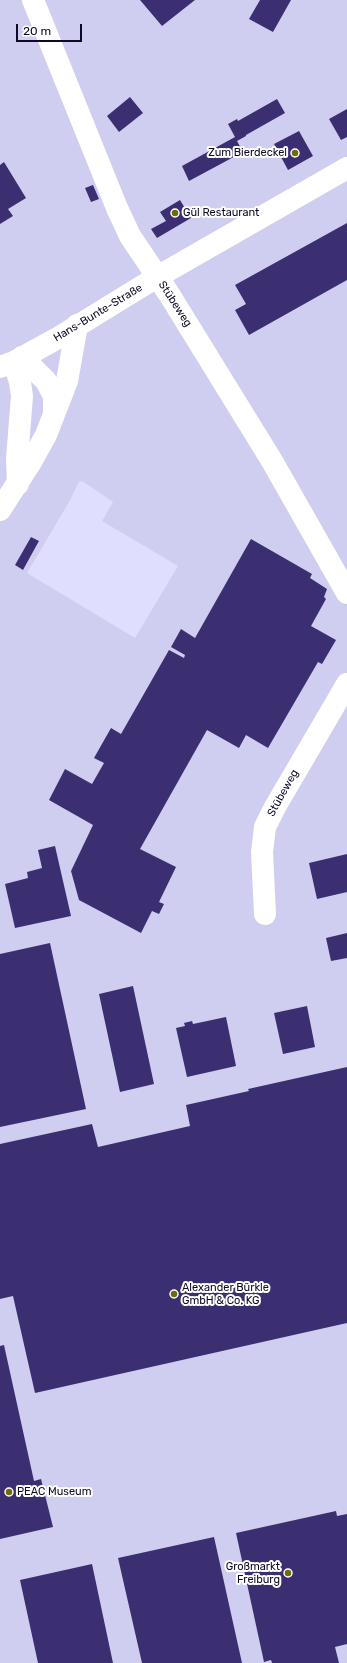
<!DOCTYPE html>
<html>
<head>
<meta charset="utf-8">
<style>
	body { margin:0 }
	#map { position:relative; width:347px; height:1663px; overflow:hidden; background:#dfdefe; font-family:Rubik,sans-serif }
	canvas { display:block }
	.scale { position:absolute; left:16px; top:24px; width:66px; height:18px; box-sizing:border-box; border:2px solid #0f0924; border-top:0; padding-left:5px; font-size:12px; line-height:14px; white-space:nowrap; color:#0f0924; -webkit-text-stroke:3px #fff; paint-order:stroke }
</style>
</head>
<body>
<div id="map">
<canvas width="347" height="1663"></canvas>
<div class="scale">20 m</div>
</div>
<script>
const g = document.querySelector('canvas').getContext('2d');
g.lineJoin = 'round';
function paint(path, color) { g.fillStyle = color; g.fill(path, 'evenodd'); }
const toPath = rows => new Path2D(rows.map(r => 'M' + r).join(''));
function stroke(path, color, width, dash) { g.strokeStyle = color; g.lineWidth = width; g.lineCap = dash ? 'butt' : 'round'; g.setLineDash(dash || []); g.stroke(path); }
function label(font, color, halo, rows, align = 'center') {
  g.font = font + ' Rubik,sans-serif'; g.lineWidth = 4; g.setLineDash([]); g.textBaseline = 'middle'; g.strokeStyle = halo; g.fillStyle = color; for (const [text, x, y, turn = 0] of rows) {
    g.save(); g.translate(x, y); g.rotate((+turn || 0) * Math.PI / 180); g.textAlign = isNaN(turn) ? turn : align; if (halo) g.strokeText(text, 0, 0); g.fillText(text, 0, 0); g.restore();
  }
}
const built = toPath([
	[0,0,347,0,347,1663,0,1663],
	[82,481,113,502,102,521,178,566,135,638,27,573,69,502,79,482],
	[31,537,39,542,23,570,15,565]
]);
const building = toPath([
	[140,0,195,0,162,26],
	[260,0,291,0,273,32,249,19],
	[130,97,143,113,119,132,107,116],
	[277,99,285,113,246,135,246,136,237,141,243,152,189,181,182,166,235,137,228,124,237,119,238,121],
	[347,109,347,137,341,140,329,119],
	[299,131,313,156,288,170,274,144],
	[4,162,26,198,8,209,13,216,0,224,0,165],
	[93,185,99,199,91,202,85,188],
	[180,200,191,218,157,238,151,229,166,221,160,212],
	[347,223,347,280,249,335,235,310,246,304,235,285],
	[31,537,39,541,23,570,15,565],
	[251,539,312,574,310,578,327,589,324,597,326,599,311,626,336,640,322,664,318,662,268,748,246,735,239,748,207,730,140,849,176,867,159,902,164,904,159,914,152,911,141,933,79,900,71,871,93,825,49,800,65,769,92,784,104,763,94,758,111,728,121,734,169,650,184,658,185,655,171,647,181,629,195,638],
	[55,846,71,916,15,928,5,884,28,878,27,872,42,868,38,850],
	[347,854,347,892,317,899,309,863],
	[347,933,347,958,331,961,326,938],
	[50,943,86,1109,0,1127,0,954],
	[133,986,154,1084,120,1092,99,994],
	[307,1006,315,1047,283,1054,274,1013],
	[226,1017,236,1066,187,1077,176,1028,185,1026,184,1023,192,1021,193,1024],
	[347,1067,347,1323,35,1393,13,1296,0,1299,0,1144,92,1124,98,1147,190,1126,186,1105,249,1091,248,1089],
	[4,1345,34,1481,41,1479,53,1527,0,1539,0,1346],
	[336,1511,337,1516,347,1514,347,1644,335,1647,339,1663,272,1663,271,1660,264,1662,236,1533],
	[214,1537,242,1663,142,1663,118,1558],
	[92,1564,113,1663,38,1663,20,1580]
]);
const minor = toPath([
	[33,0,117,208,130,236,169,294,272,461,347,593],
	[22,357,46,381,54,396,54,414],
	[14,362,20,382,22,396,17,459,18,484],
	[0,367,14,362,56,339,157,277,347,168],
	[0,510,31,462,46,435,67,381,77,325],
	[265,914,262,852,265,827,275,807,347,684]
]);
const markers = [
	[295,153,4,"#6e6b09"],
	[175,213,4,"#6e6b09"],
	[174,1294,4,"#6e6b09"],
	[9,1492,4,"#6e6b09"],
	[288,1573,4,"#6e6b09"]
];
const poiNames = [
	["Zum Bierdeckel",287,153,"right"],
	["Gül Restaurant",183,213],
	["Alexander Bürkle",182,1288],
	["GmbH & Co. KG",182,1301],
	["PEAC Museum",17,1492],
	["Großmarkt",280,1567,"right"],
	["Freiburg",280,1580,"right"]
];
const streetNames = [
	["Stübeweg",175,304,57],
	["Hans-Bunte-Straße",98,313,-31],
	["Stübeweg",283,793,-61]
];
paint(built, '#d0cef0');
paint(building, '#3b2f71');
stroke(minor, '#fff', 22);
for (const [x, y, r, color] of markers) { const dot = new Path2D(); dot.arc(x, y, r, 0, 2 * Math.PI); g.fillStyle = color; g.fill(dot); stroke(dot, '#fff', 1.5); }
label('11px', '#0f0924', '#fff', poiNames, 'left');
label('11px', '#0f0924', '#fff', streetNames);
</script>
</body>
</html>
